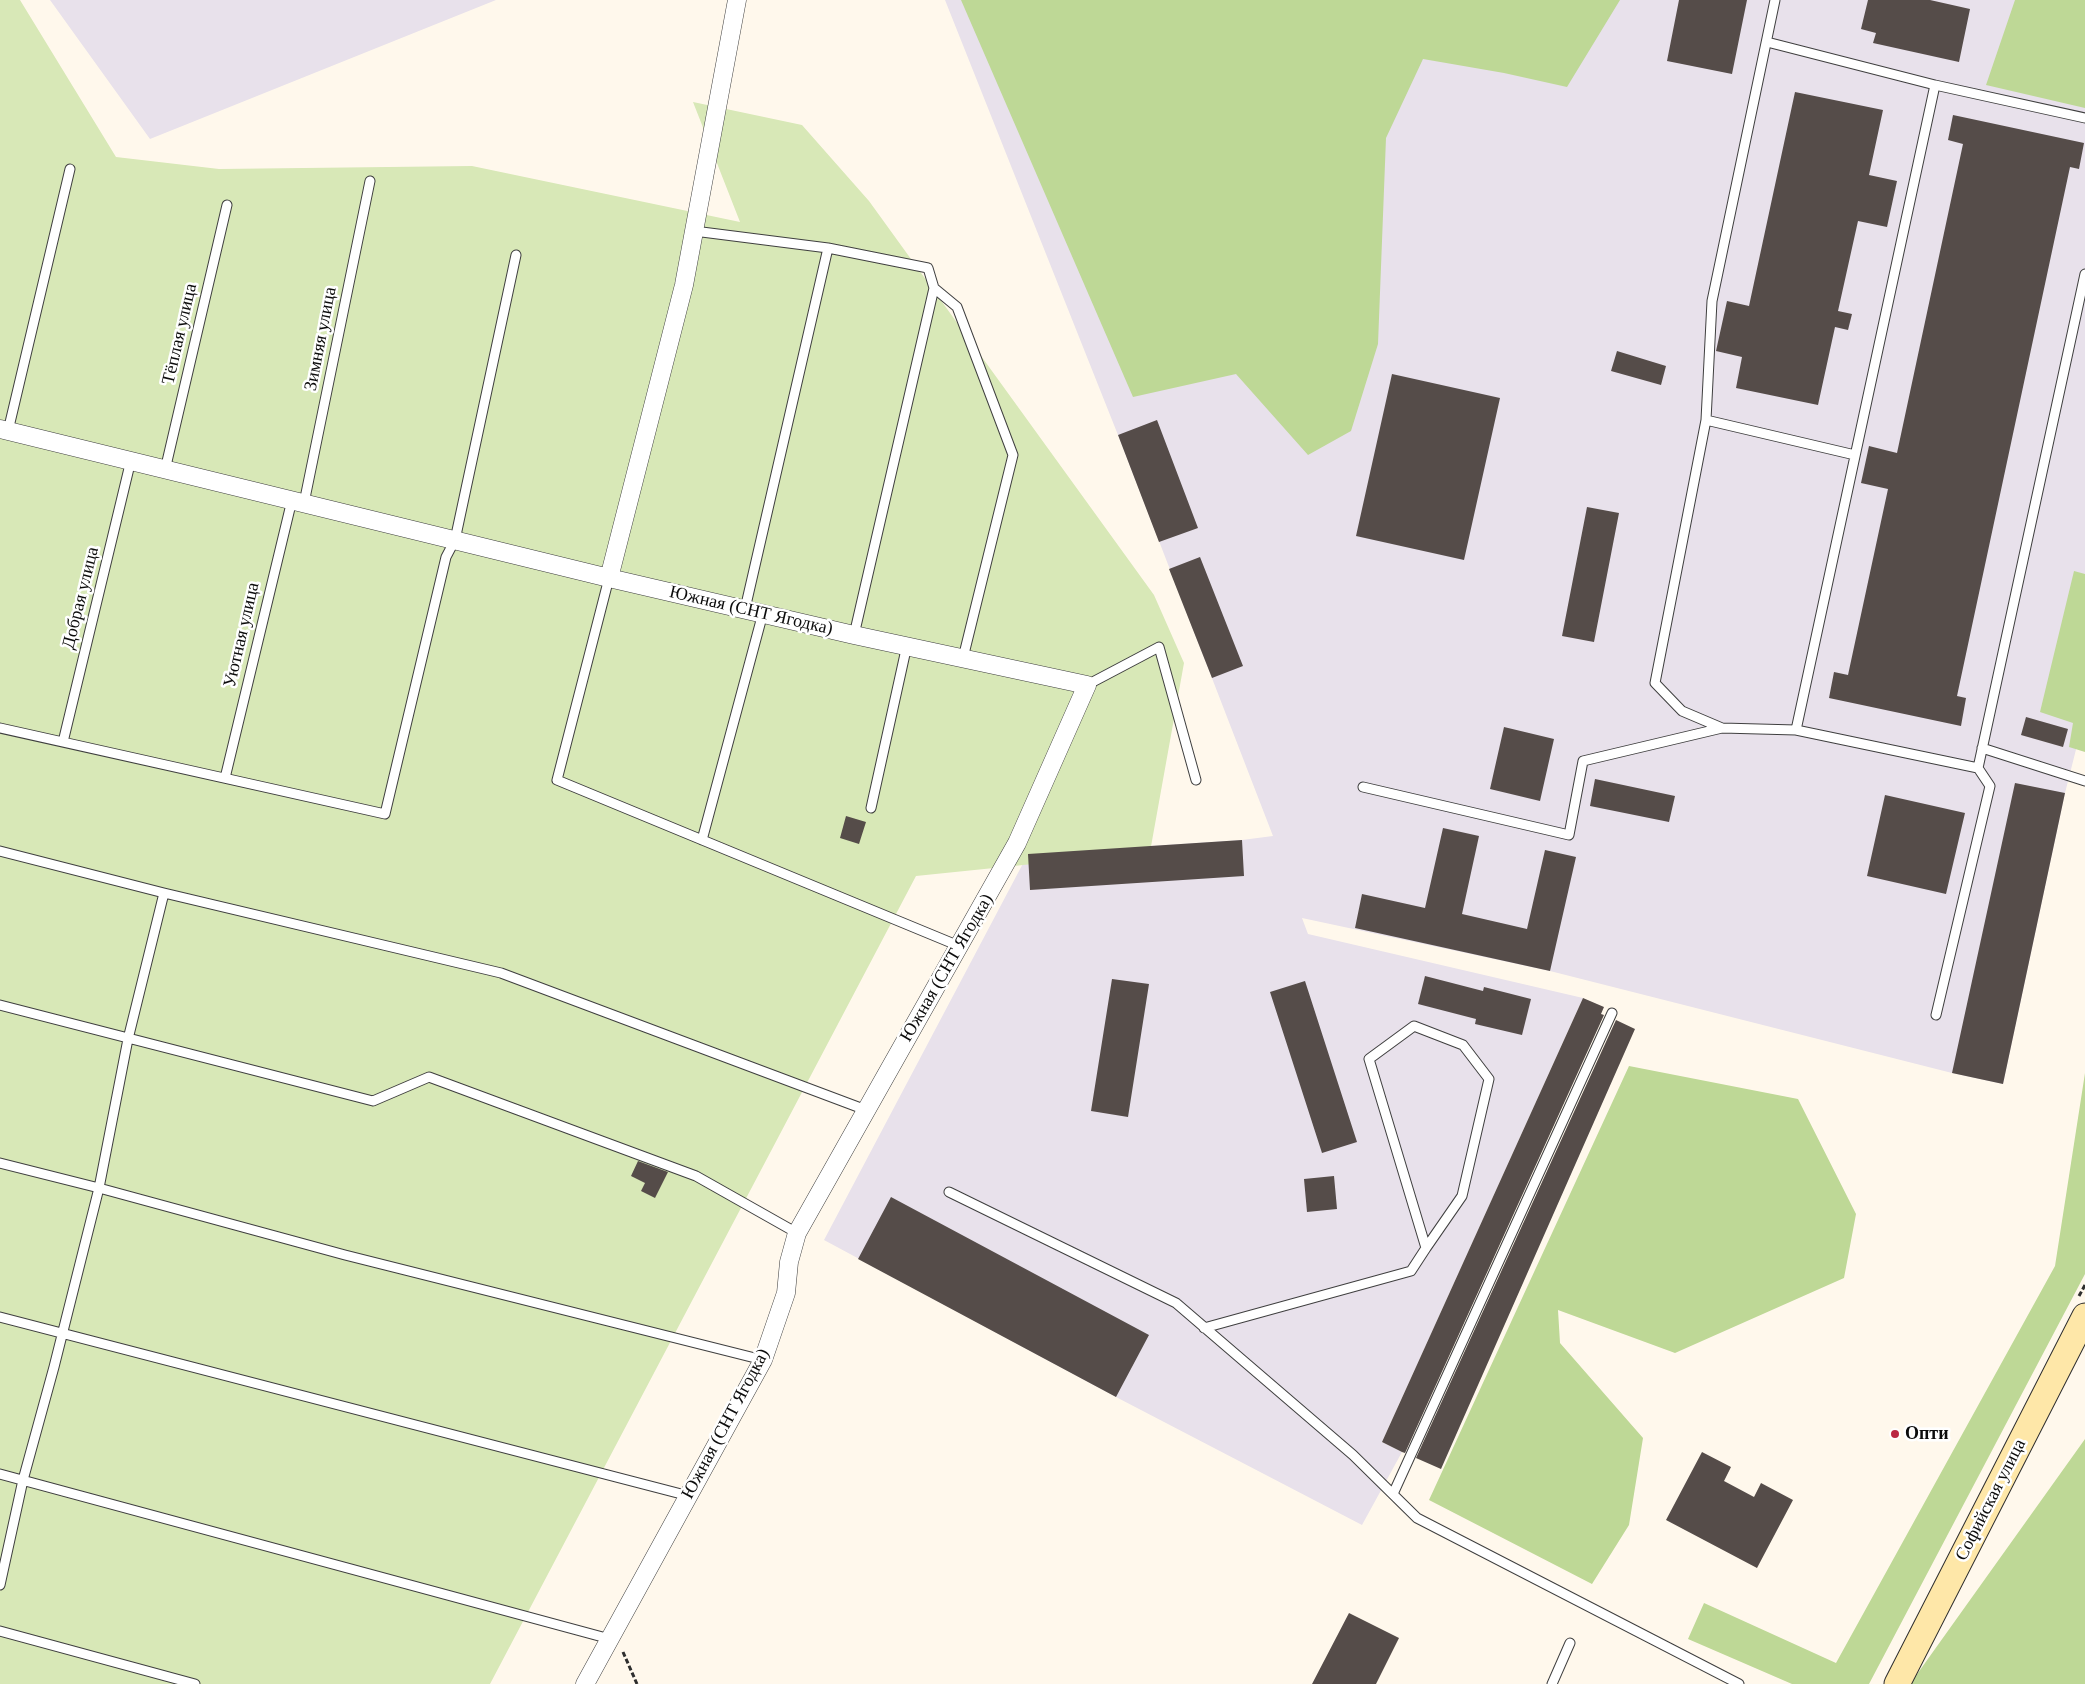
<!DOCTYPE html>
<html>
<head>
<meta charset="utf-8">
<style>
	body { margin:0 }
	canvas { display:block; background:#fff8ec }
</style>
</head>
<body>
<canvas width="2085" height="1684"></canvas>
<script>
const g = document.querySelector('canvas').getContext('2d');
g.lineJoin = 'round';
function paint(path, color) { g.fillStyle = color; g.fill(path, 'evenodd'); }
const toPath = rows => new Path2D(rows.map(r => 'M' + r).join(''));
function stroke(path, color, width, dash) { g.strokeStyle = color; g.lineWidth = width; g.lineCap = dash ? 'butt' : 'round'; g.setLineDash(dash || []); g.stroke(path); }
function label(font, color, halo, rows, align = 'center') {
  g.font = font + ' "Times New Roman",serif'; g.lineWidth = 5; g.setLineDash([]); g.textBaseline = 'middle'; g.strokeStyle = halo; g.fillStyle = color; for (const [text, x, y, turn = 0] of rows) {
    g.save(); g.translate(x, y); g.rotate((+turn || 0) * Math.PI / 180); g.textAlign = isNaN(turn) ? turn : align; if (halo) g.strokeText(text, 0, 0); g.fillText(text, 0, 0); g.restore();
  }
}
const industrial = toPath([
	[50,0,496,0,150,139],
	[945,0,2085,0,2085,714,2065,793,2003,1084,1952,1073,1550,971,1302,918,1308,934,1583,998,1382,1442,1402,1452,1362,1525,1116,1397,824,1240,1028,854,1242,840,1273,836,1118,435]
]);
const green = toPath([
	[0,0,20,0,116,157,219,169,472,166,740,222,693,102,802,125,869,201,1154,595,1184,663,1150,852,916,876,490,1684,0,1684]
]);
const forest = toPath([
	[961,0,1620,0,1567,87,1504,73,1423,59,1386,138,1378,344,1351,431,1308,455,1236,374,1133,397],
	[2015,0,2085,0,2085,108,1986,85],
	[2074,571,2085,574,2085,752,2069,747,2073,723,2040,712],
	[1629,1066,1798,1099,1856,1214,1844,1278,1675,1353,1558,1310,1560,1343,1643,1438,1629,1525,1592,1584,1429,1500],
	[2085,1073,2085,1274,1869,1684,1792,1684,1688,1639,1704,1603,1836,1663,2055,1266],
	[2085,1439,2085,1684,1910,1684]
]);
const building = toPath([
	[1679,0,1747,0,1732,74,1667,61],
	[1868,0,1930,0,1970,9,1959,62,1873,43,1876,33,1861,29],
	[1795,92,1883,110,1869,175,1897,181,1887,227,1858,221,1838,311,1852,314,1848,330,1835,327,1818,405,1736,388,1742,357,1716,351,1727,301,1749,306],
	[1953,115,2084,143,2079,169,2070,167,1957,696,1966,698,1961,726,1829,698,1834,672,1848,675,1888,489,1861,483,1869,446,1897,453,1963,144,1948,140],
	[1617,351,1666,366,1661,385,1611,371],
	[1392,374,1500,398,1464,560,1356,536],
	[1157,420,1198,528,1159,542,1118,435],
	[1587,507,1619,513,1594,642,1562,636],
	[1200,557,1243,666,1212,678,1169,569],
	[2026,717,2068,729,2063,747,2021,735],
	[1504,727,1554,739,1540,801,1490,789],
	[1595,779,1675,796,1669,822,1590,806],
	[2015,783,2065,793,2003,1084,1952,1073],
	[1885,795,1965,813,1946,894,1867,876],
	[846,816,866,822,859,844,840,838],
	[1443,828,1479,836,1462,914,1527,929,1545,850,1576,857,1550,971,1355,928,1362,894,1425,908],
	[1242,840,1244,876,1030,890,1028,854],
	[1425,976,1483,991,1484,987,1531,999,1522,1035,1475,1024,1476,1019,1418,1004],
	[1112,979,1149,984,1128,1117,1091,1111],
	[1305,981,1357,1142,1322,1153,1270,992],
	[1583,998,1604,1007,1601,1014,1604,1015,1405,1453,1402,1452,1382,1442],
	[1616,1020,1635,1029,1441,1469,1416,1458],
	[638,1161,668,1172,655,1198,641,1191,645,1183,631,1176],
	[1334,1176,1337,1209,1307,1212,1304,1179],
	[891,1197,1149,1335,1116,1397,858,1259],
	[1702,1452,1731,1467,1724,1481,1754,1497,1761,1483,1793,1500,1757,1568,1666,1520],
	[1349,1613,1399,1638,1376,1684,1312,1684]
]);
const path = toPath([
	[2079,1296,2085,1285],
	[623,1652,637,1684]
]);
const service = toPath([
	[1767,42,1935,85],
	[2085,118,1935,85,1796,730,1978,768,2085,274],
	[694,231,828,248,928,268,934,288,854,635],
	[934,288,957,307,1013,455,963,658],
	[1706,420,1712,301,1775,0],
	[8,431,70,169],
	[165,470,227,205],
	[304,503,370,181],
	[609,578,557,780,959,946],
	[745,609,828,248],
	[1087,685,1159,647,1196,780],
	[0,728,385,814,446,557,455,540,516,255],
	[1722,728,1682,711,1655,683,1706,420,1855,455],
	[63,742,131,460],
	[1982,748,2085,781],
	[225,778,292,500],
	[1363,787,1569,835,1583,761,1722,728,1796,730],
	[871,808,907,645],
	[702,840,763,613],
	[0,851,164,893,501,973,866,1110],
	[0,1005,373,1101,429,1077,696,1176,797,1233],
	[1936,1015,1990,786,1978,768],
	[0,1163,99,1188,345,1255,763,1360],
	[949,1192,1176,1303,1353,1455,1417,1518,1739,1684],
	[0,1317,689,1496],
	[1204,1328,1411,1271,1426,1248,1462,1196,1489,1079,1463,1045,1414,1026,1369,1059,1426,1248],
	[0,1474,610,1639],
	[1393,1494,1612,1013],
	[0,1585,23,1480,54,1367,99,1188,128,1039,164,893],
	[0,1631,195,1684],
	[1552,1684,1570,1643]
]);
const minor = toPath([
	[0,429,609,578,854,635,1087,685,1017,843,797,1233,789,1262,786,1293,763,1360,585,1684],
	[609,578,684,285,737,0]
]);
const secondary = toPath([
	[1897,1684,2085,1316]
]);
const markers = [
	[1895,1434,5,"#ba2744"]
];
const streetNames = [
	["Тёплая улица",180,334,-77],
	["Зимняя улица",321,339,-79],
	["Добрая улица",81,598,-76],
	["Южная (СНТ Ягодка)",751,611,13],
	["Уютная улица",242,635,-77],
	["Южная (СНТ Ягодка)",947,968,-60],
	["Южная (СНТ Ягодка)",726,1424,-62],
	["Софийская улица",1991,1500,-63]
];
const poiNames = [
	["Опти",1905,1434]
];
paint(industrial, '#e8e1eb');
paint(green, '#d8e8b7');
paint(forest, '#bed896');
paint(building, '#554c49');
stroke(service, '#3f3f3f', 11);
stroke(minor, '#3f3f3f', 19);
stroke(secondary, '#2e2e2e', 27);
stroke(path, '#2e2e2e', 3, [5, 2.5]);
stroke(service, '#fff', 9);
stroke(minor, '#fff', 18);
stroke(secondary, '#fee7a8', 25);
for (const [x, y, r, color] of markers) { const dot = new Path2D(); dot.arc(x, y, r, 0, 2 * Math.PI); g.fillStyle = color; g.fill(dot); stroke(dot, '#fff', 2); }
label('18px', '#0c0c0c', '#fff', streetNames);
label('bold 18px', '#0c0c0c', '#fff', poiNames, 'left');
</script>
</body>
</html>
